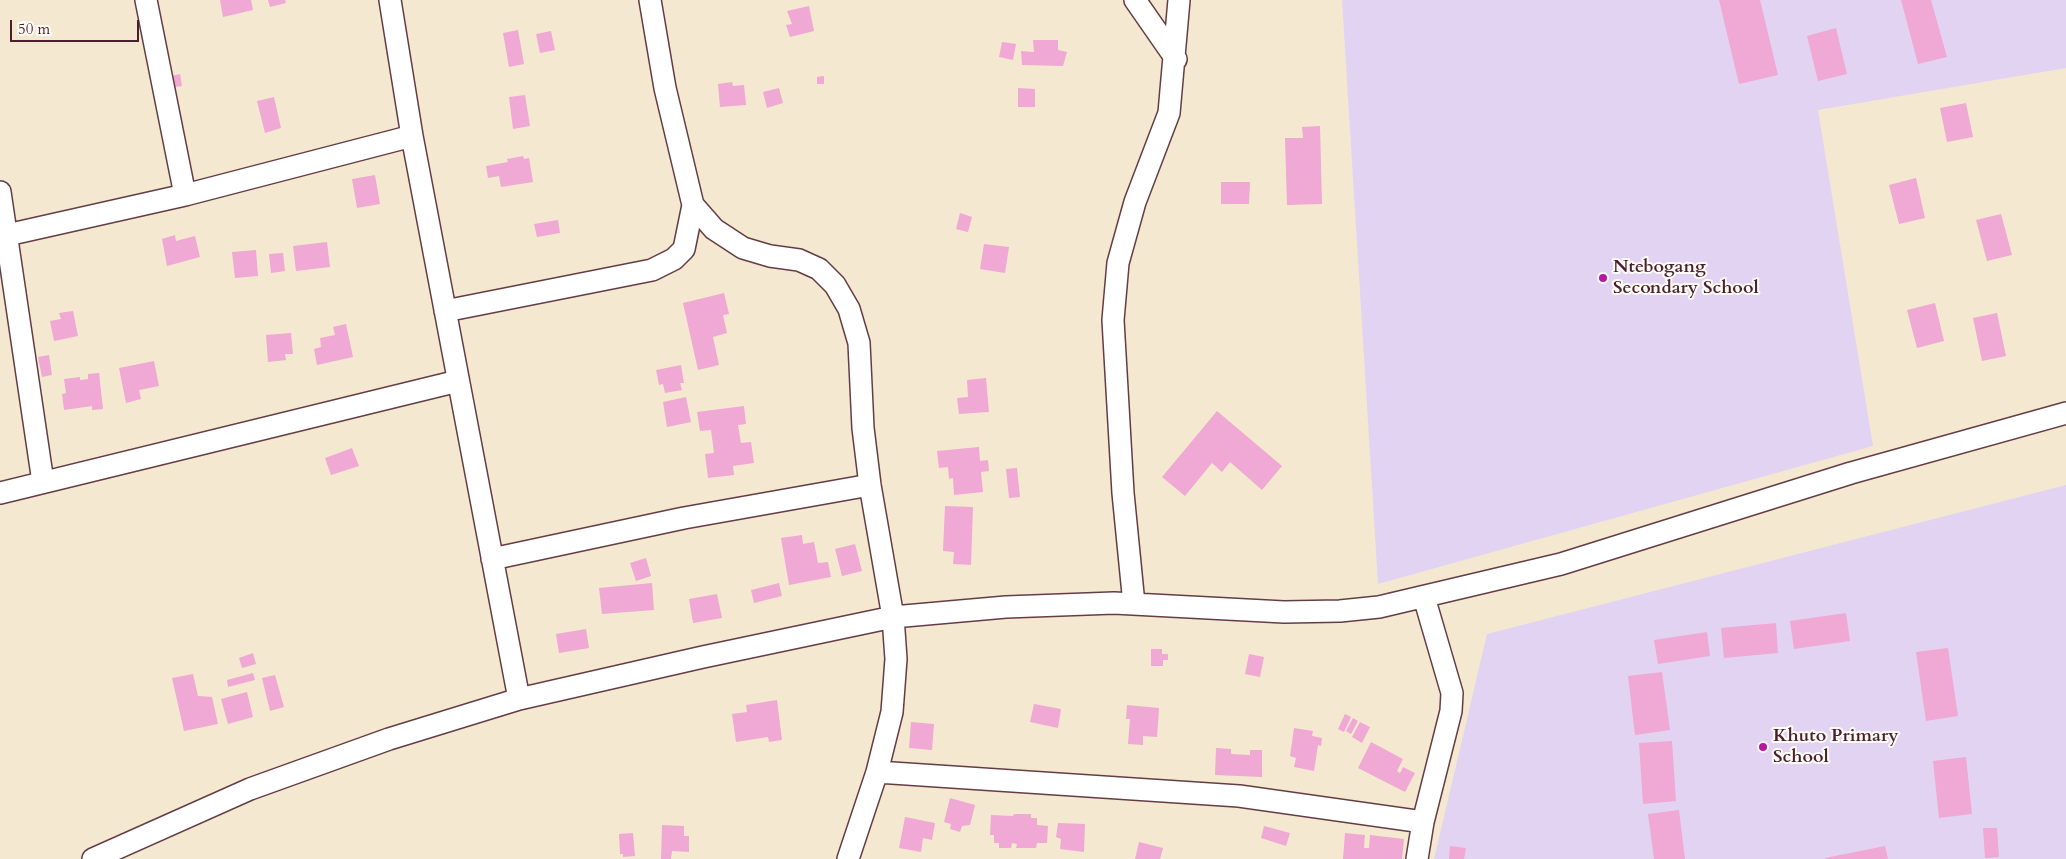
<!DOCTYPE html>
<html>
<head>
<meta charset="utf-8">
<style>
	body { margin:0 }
	#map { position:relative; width:2066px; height:859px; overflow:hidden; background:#f4e8d1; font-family:Cardo,serif }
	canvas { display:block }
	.scale { position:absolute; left:10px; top:20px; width:129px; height:22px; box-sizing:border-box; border:2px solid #4a1f2b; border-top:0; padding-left:6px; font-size:15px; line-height:18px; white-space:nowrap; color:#4a1f2b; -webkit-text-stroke:4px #fdfcf7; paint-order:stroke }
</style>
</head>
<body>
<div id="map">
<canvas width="2066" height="859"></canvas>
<div class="scale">50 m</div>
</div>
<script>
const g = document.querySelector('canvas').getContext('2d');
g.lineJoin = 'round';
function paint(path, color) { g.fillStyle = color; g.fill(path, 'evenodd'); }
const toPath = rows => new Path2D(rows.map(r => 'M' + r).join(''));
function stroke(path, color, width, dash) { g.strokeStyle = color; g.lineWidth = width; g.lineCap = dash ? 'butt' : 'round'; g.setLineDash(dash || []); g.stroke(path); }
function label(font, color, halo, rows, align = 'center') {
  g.font = font + ' Cardo,serif'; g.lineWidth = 4; g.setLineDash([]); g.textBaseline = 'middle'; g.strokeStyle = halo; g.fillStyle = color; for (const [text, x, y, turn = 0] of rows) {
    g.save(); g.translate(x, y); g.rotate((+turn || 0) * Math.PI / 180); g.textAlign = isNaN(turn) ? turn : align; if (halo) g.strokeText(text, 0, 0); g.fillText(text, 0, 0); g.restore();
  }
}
const built = toPath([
	[1342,0,2066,0,2066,68,1818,110,1873,446,1378,584],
	[2066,485,2066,859,1434,859,1487,634]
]);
const building = toPath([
	[220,0,251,0,253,10,223,17],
	[268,0,285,0,286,3,270,7],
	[1719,0,1760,0,1778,75,1739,84],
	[1901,0,1931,0,1947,57,1918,64],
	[809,6,814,31,790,37,786,25,792,24,787,11],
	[1836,28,1847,74,1818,81,1807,36],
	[518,30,524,64,509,67,503,33],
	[551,31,555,50,540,53,536,34],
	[1033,40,1058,40,1058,50,1067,52,1063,66,1022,65,1021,51,1034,52],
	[1002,42,1016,44,1013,60,999,57],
	[180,74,182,86,173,87,171,76],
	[824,76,824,84,817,84,817,77],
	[732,82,733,86,744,85,746,105,720,107,718,84],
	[779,88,783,103,767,108,763,92],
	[1018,88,1035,89,1035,107,1018,107],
	[525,95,530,126,513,129,509,97],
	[274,97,281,128,265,133,257,101],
	[1966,103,1973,137,1947,142,1940,108],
	[1320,126,1322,204,1287,205,1285,138,1303,138,1302,127],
	[523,156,524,159,529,158,533,182,501,187,499,176,488,178,486,166,508,162,507,159],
	[375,175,380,204,357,208,352,179],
	[1916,178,1925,218,1899,224,1889,185],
	[1221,182,1250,182,1249,204,1221,204],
	[960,213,972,217,968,232,956,229],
	[2001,214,2012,255,1987,261,1976,220],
	[558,220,560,233,537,237,534,224],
	[175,235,176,241,195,236,200,257,167,266,162,239],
	[327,242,330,267,296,271,293,246],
	[984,244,1009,247,1005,273,980,269],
	[256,250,258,276,235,278,232,252],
	[283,253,285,271,271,273,269,254],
	[724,293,729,314,723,315,727,333,713,337,719,365,698,370,683,303],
	[1935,303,1944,341,1917,348,1907,310],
	[73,311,78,336,54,341,50,321,61,319,59,313],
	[1997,313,2006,356,1982,361,1973,318],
	[346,324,353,357,317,365,314,349,321,347,320,338,335,335,333,327],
	[291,333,293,354,285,354,286,360,268,362,266,335],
	[49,355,52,375,42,377,38,357],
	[154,361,159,386,139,390,141,399,126,403,119,368],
	[681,365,684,383,680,383,682,390,665,393,663,384,659,385,656,370],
	[99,373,103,409,92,410,92,406,64,410,62,394,66,393,64,379,80,377,80,380,88,379,88,374],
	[986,378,989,412,959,414,957,398,968,397,967,380],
	[686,397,691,422,667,427,663,402],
	[744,406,746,424,738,425,741,443,751,442,754,463,733,466,734,475,708,478,705,454,714,453,711,430,700,431,697,412],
	[1217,411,1282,466,1262,490,1230,462,1222,472,1212,463,1185,496,1162,477],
	[979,447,980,461,988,460,989,471,981,472,983,492,954,495,953,478,949,479,948,467,939,468,937,451],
	[352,448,359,466,331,475,325,458],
	[1017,468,1020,497,1009,498,1006,469],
	[945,506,973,507,971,565,953,564,954,552,943,551],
	[802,535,803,544,814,542,818,563,828,562,831,577,789,585,781,538],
	[855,544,862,571,842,576,835,549],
	[646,558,651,576,636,581,630,563],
	[652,583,654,610,602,614,599,588],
	[779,583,782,596,754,603,751,590],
	[717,594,722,618,693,623,689,599],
	[1846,613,1850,641,1794,649,1790,621],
	[1776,623,1778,653,1724,658,1721,628],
	[586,629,589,648,559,653,556,634],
	[1707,632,1710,656,1658,664,1654,640],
	[1948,648,1958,716,1926,721,1916,652],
	[1151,649,1162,649,1162,654,1168,654,1168,660,1163,660,1163,666,1151,666],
	[253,653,256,664,242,668,239,658],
	[1249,654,1264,657,1260,677,1245,674],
	[1662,672,1670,730,1635,735,1628,676],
	[253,673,255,680,228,687,227,680],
	[193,674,198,696,212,697,218,724,184,731,172,678],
	[275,675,284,707,270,711,262,678],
	[247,692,253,717,228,724,221,699],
	[777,700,782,740,769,742,768,737,736,742,732,714,747,712,746,705],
	[1034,704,1061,709,1058,728,1030,722],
	[1127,705,1159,708,1157,737,1143,736,1143,745,1128,744,1130,719,1126,719],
	[1345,714,1351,717,1344,732,1338,729],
	[1353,718,1358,721,1351,734,1346,731],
	[911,722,934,724,932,750,909,748],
	[1360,722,1370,727,1362,743,1352,737],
	[1294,728,1313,731,1312,736,1322,738,1321,746,1318,745,1314,771,1294,767,1296,758,1290,756],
	[1672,741,1676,801,1643,804,1639,743],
	[1371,742,1403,759,1397,771,1400,773,1403,767,1415,773,1405,792,1358,768],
	[1216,748,1231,749,1231,754,1250,755,1250,750,1262,750,1262,777,1215,775],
	[1966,757,1972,814,1939,818,1933,761],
	[950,798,975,805,970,825,962,826,960,832,950,829,951,824,944,822],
	[1679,810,1685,859,1654,859,1648,814],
	[1014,814,1031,814,1031,818,1037,818,1037,825,1048,826,1047,843,1037,843,1036,848,1016,848,1017,844,1012,843,1011,848,999,848,999,843,994,843,994,835,990,835,991,815,1013,816],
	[905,817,935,823,932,840,923,838,921,852,899,848],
	[1058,823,1085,824,1084,852,1060,849,1061,839,1056,837],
	[662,825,684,826,684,836,689,836,689,852,672,851,671,859,661,859],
	[1264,826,1290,833,1286,846,1261,838],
	[1983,828,1997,828,1999,857,1985,858],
	[633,833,635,856,623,857,623,854,620,854,619,834],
	[1345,833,1365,835,1364,848,1369,848,1370,835,1404,839,1402,859,1343,859],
	[1139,842,1163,848,1160,859,1135,859],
	[1450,846,1466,848,1464,859,1449,859],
	[1885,846,1888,859,1826,859,1825,858]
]);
const minor = toPath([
	[146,0,185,195],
	[390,0,412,136,519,699],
	[1135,0,1176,59],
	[0,192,43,482],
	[693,205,714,229,743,248,770,256,799,260,819,269,835,285,849,309,859,343,863,428,870,485,893,617,896,659,892,712,877,772,848,859],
	[7,235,185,195,412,136],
	[445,311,652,270,674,259,684,249,693,205,665,88,650,0],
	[0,493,458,381],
	[492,559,684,518,870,485],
	[1134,604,1123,493,1113,320,1118,263,1135,202,1169,113,1179,0],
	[877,772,1239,796,1423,822],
	[93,859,250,789,389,739,519,699,703,657,893,617,1006,607,1114,603,1284,612,1340,611,1379,607,1561,564,1851,473,2066,413],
	[1417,859,1423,822,1451,711,1452,693,1424,597]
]);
const markers = [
	[1603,278,5,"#b5179e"],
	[1763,747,5,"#b5179e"]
];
const poiNames = [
	["Ntebogang",1613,268],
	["Secondary School",1613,289],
	["Khuto Primary",1773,737],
	["School",1773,758]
];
paint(built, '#e3d3f2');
paint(building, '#f0a8d4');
stroke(minor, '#643d44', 24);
stroke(minor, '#fff', 21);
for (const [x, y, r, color] of markers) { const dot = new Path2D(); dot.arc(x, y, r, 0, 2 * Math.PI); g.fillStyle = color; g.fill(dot); stroke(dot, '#fdfcf7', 2); }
label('bold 18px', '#4a1f2b', '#fdfcf7', poiNames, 'left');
</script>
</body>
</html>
